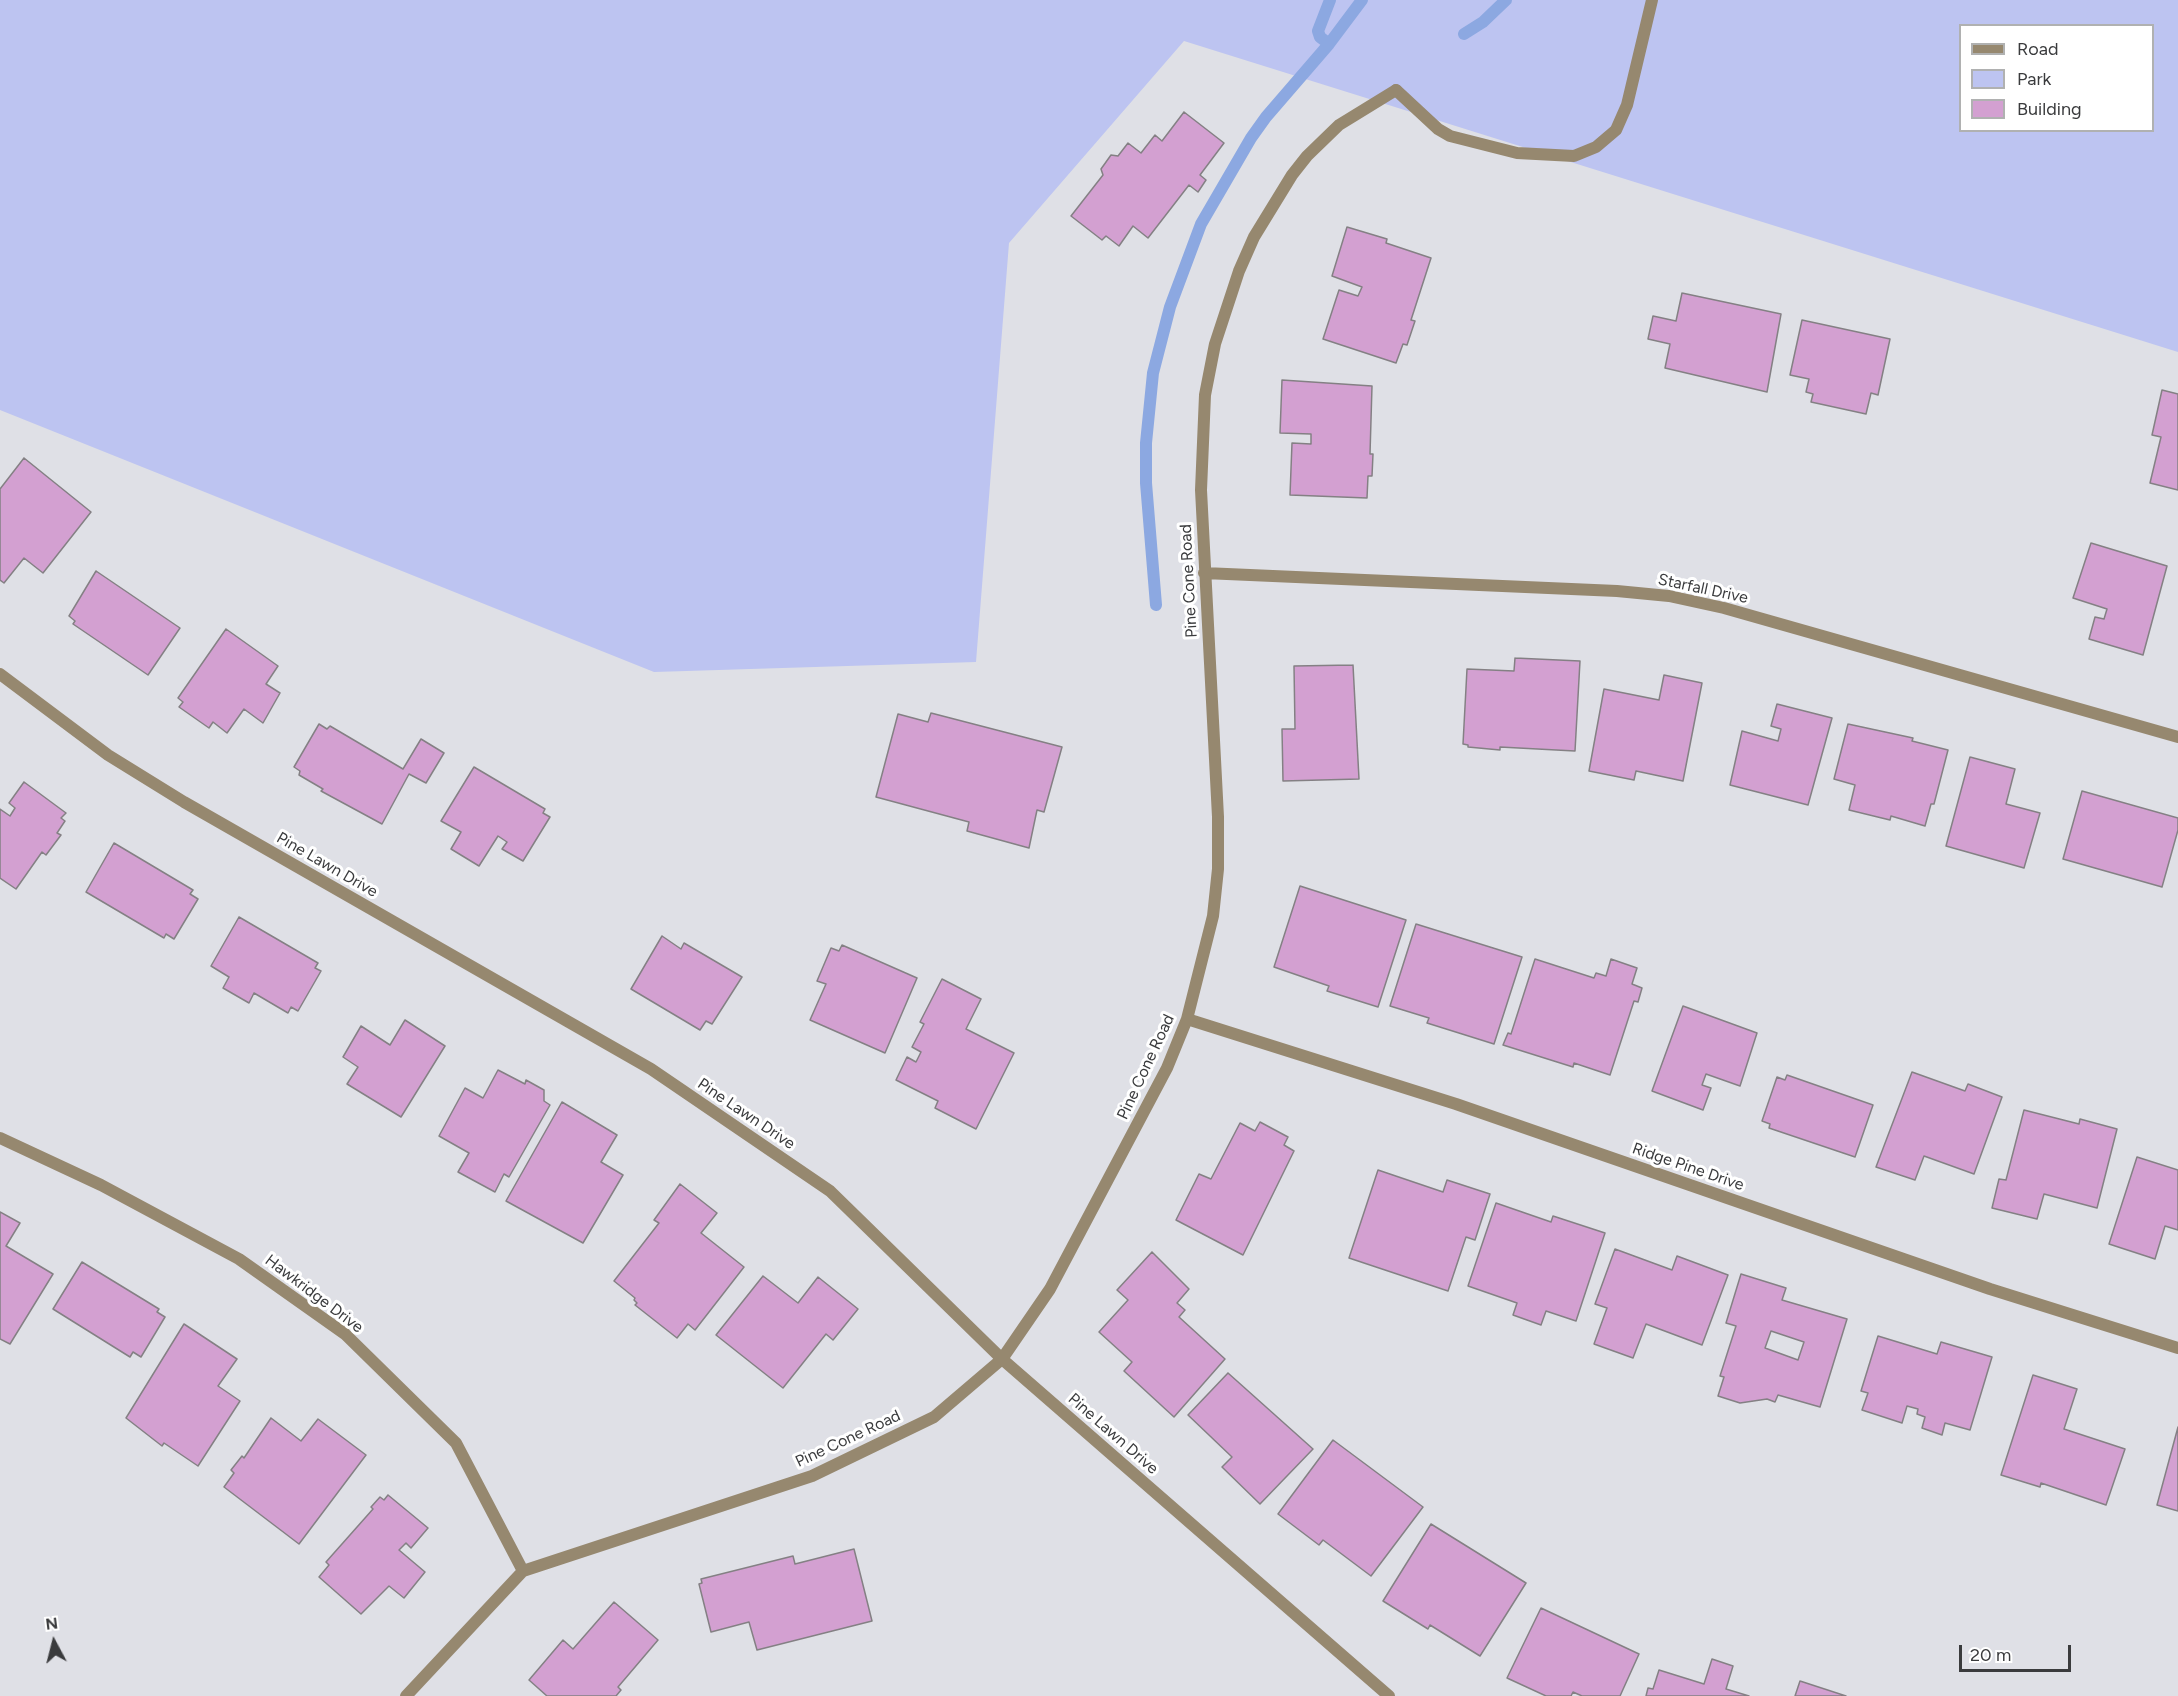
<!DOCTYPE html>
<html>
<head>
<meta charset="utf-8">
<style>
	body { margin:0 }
	#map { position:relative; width:2178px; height:1696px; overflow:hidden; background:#dfe0e6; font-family:Figtree,sans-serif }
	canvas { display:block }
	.legend { position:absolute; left:1959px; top:24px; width:195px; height:108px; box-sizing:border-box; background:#fff; border:2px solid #b0b1b1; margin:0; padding:8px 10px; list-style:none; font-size:18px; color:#3a3b3d }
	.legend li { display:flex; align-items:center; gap:12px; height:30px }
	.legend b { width:30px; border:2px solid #b0b1b1 }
	.north { position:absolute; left:24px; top:1612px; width:60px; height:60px; -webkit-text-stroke:4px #fff; paint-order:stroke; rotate:353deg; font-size:16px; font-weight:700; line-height:24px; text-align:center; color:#3a3b3d }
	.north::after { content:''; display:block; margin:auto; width:21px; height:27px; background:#3a3b3d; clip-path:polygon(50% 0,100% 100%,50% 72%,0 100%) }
	.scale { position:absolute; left:1959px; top:1645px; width:112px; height:27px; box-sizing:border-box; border:3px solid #3a3b3d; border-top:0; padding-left:8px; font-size:18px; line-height:21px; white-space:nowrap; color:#3a3b3d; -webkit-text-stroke:4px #fff; paint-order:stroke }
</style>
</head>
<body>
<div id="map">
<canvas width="2178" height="1696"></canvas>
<ul class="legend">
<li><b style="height:8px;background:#96886f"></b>Road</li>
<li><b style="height:16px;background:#bdc4f1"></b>Park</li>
<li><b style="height:16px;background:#d3a0d1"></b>Building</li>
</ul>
<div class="north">N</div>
<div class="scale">20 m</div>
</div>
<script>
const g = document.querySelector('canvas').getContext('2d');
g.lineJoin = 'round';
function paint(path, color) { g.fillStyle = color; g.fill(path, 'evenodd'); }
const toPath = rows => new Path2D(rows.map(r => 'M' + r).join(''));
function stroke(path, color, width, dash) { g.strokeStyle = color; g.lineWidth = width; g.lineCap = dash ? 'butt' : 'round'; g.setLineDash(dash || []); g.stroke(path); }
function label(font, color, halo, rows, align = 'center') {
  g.font = font + ' Figtree,sans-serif'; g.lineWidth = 6; g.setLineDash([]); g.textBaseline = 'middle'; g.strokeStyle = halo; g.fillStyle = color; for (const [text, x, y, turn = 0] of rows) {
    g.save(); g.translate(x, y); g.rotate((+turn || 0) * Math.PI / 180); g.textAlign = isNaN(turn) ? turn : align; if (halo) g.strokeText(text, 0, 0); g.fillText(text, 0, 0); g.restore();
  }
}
const green = toPath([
	[0,0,2178,0,2178,352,1184,41,1009,243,976,662,654,672,0,410],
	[1960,26,2152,26,2152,130,1960,130]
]);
const stream = toPath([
	[1464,34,1483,22,1506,0],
	[1329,44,1320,37,1318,31,1330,0],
	[1156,605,1146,483,1146,443,1153,373,1170,307,1201,224,1251,138,1266,117,1329,44,1362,0]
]);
const building = toPath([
	[1184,112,1224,143,1200,175,1206,180,1198,192,1189,185,1148,238,1133,226,1119,246,1106,236,1102,240,1071,216,1103,175,1101,169,1111,155,1118,156,1128,143,1141,153,1155,135,1162,141,1184,112],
	[1347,227,1387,239,1386,243,1431,258,1411,320,1415,321,1407,345,1403,344,1396,363,1323,339,1339,290,1358,296,1362,287,1332,276,1347,227],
	[1682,293,1781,314,1767,392,1665,368,1670,344,1648,339,1653,316,1676,321,1682,293],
	[1802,320,1890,339,1878,395,1871,393,1866,414,1811,402,1813,394,1806,392,1809,379,1790,375,1802,320],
	[1282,380,1372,386,1370,454,1373,454,1372,476,1368,476,1367,498,1290,495,1292,443,1311,444,1311,434,1280,433,1282,380],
	[2162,390,2178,394,2178,490,2150,483,2161,437,2152,435,2162,390],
	[24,458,91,512,43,573,24,558,4,583,0,580,0,489,24,458],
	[2091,543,2167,566,2143,655,2089,639,2095,617,2104,619,2107,609,2073,598,2091,543],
	[96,571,180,628,148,675,73,624,75,621,69,616,96,571],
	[226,629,278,666,266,684,280,693,263,723,244,709,227,733,213,722,209,728,179,707,183,702,178,698,226,629],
	[1515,658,1580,661,1575,751,1500,747,1500,750,1468,747,1468,745,1463,744,1467,669,1514,671,1515,658],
	[1353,665,1359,779,1283,781,1282,729,1295,729,1294,666,1353,665],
	[1664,675,1702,683,1683,781,1636,771,1634,780,1589,771,1604,689,1659,700,1664,675],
	[1777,704,1832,718,1808,805,1730,785,1742,731,1778,741,1781,729,1771,726,1777,704],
	[931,713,1062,747,1044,812,1037,810,1029,848,967,831,969,822,876,797,898,714,928,722,931,713],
	[319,724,327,729,330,726,403,769,421,739,444,753,426,783,409,774,382,824,321,791,323,789,299,775,300,771,294,767,319,724],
	[1848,724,1913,738,1912,741,1948,750,1934,804,1931,804,1925,826,1891,816,1890,820,1849,810,1855,785,1834,779,1848,724],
	[1970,757,2015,769,2006,804,2040,813,2024,868,1946,846,1970,757],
	[474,767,545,809,543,813,550,817,523,861,502,849,507,842,498,836,479,866,451,849,461,832,441,821,474,767],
	[24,782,66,813,61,818,65,821,57,833,61,835,46,855,42,852,16,889,0,878,0,809,10,816,15,808,9,803,24,782],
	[2082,791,2178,818,2178,830,2162,887,2063,859,2082,791],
	[114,843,193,890,190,894,198,899,174,939,166,934,164,938,86,892,114,843],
	[1300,886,1406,920,1378,1007,1327,991,1329,986,1274,967,1300,886],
	[239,917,318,963,315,968,321,971,298,1011,291,1007,288,1013,254,993,249,1003,223,988,229,977,211,966,239,917],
	[1416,924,1522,957,1494,1044,1427,1023,1429,1018,1390,1006,1416,924],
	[662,936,681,949,684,943,742,977,712,1024,706,1021,700,1030,631,989,662,936],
	[842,945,917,978,885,1053,810,1020,826,984,817,981,831,948,839,951,842,945],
	[1535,959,1594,978,1596,973,1606,976,1611,959,1637,968,1632,984,1642,988,1638,1002,1634,1001,1610,1075,1574,1063,1573,1067,1503,1045,1508,1033,1511,1034,1535,959],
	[942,979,981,999,966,1029,1014,1053,976,1129,935,1108,938,1101,896,1080,907,1057,916,1062,921,1052,912,1047,924,1024,920,1022,942,979],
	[1683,1006,1757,1033,1740,1086,1706,1074,1702,1085,1711,1088,1703,1110,1652,1091,1683,1006],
	[405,1020,445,1046,401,1117,347,1084,358,1067,343,1057,361,1026,390,1045,405,1020],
	[498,1070,525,1084,526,1080,544,1090,544,1101,550,1105,509,1177,504,1174,495,1192,458,1172,469,1153,439,1136,465,1088,483,1098,498,1070],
	[1912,1072,1965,1091,1968,1084,2002,1097,1974,1174,1924,1156,1915,1180,1876,1167,1912,1072],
	[1787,1075,1873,1105,1855,1157,1769,1128,1770,1124,1762,1121,1777,1077,1785,1080,1787,1075],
	[562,1102,617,1135,601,1162,623,1175,583,1243,506,1201,562,1102],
	[2024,1110,2079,1124,2080,1119,2117,1129,2097,1208,2044,1194,2037,1219,1992,1208,1999,1179,2006,1180,2024,1110],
	[1260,1122,1288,1137,1284,1145,1294,1151,1243,1255,1176,1220,1199,1174,1211,1179,1240,1123,1255,1131,1260,1122],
	[2137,1157,2178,1170,2178,1230,2165,1226,2155,1259,2109,1244,2137,1157],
	[1378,1170,1443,1192,1447,1180,1490,1194,1475,1240,1466,1237,1448,1291,1349,1258,1378,1170],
	[680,1184,717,1213,701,1233,744,1267,695,1330,688,1324,677,1338,635,1305,637,1303,634,1300,635,1298,614,1281,659,1223,654,1220,680,1184],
	[1496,1203,1551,1222,1553,1216,1605,1233,1576,1321,1546,1311,1541,1325,1513,1315,1517,1303,1468,1286,1496,1203],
	[0,1212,20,1223,6,1246,53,1274,10,1344,0,1339,0,1212],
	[1615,1249,1672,1270,1677,1256,1728,1275,1702,1345,1646,1324,1633,1358,1594,1344,1607,1308,1595,1304,1615,1249],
	[1152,1252,1189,1289,1177,1303,1185,1310,1179,1317,1225,1359,1174,1417,1124,1371,1132,1362,1099,1332,1128,1300,1117,1290,1152,1252],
	[82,1262,159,1309,157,1312,165,1317,141,1357,133,1352,130,1357,53,1309,82,1262],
	[1741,1274,1786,1288,1782,1300,1847,1319,1820,1407,1778,1395,1775,1402,1767,1399,1740,1403,1718,1396,1724,1377,1720,1376,1736,1326,1726,1323,1741,1274],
	[1771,1331,1804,1342,1798,1360,1765,1348,1771,1331],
	[763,1276,798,1303,818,1277,858,1309,833,1340,826,1334,783,1388,716,1335,763,1276],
	[184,1324,237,1359,218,1386,240,1401,198,1466,164,1443,162,1446,126,1418,184,1324],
	[1878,1336,1937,1354,1941,1342,1992,1357,1970,1430,1945,1423,1942,1435,1922,1428,1925,1417,1917,1414,1918,1409,1907,1406,1902,1423,1862,1410,1868,1393,1861,1391,1878,1336],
	[1228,1373,1313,1449,1260,1504,1222,1467,1232,1457,1188,1415,1228,1373],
	[2033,1375,2077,1389,2064,1429,2125,1449,2106,1505,2041,1483,2040,1487,2001,1475,2033,1375],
	[271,1418,301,1441,318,1419,366,1455,299,1544,224,1487,234,1473,231,1470,242,1456,244,1458,271,1418],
	[2178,1427,2178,1511,2157,1505,2178,1427],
	[1333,1440,1423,1507,1371,1576,1323,1540,1319,1545,1278,1514,1333,1440],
	[388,1495,428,1528,411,1548,406,1543,399,1550,425,1572,404,1598,389,1586,361,1614,319,1577,329,1565,326,1562,373,1509,371,1507,380,1497,384,1500,388,1495],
	[1431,1524,1526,1583,1480,1656,1430,1625,1428,1629,1383,1601,1431,1524],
	[854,1549,872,1621,757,1650,749,1622,711,1632,699,1584,702,1583,701,1579,793,1556,795,1564,854,1549],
	[614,1602,658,1640,618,1687,621,1690,616,1696,547,1696,529,1680,563,1640,573,1649,614,1602],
	[1541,1608,1639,1654,1620,1696,1582,1696,1573,1692,1571,1696,1546,1696,1507,1678,1541,1608],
	[1712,1659,1733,1666,1726,1689,1749,1696,1646,1696,1648,1688,1653,1689,1659,1670,1704,1684,1712,1659],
	[1800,1681,1846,1696,1795,1696,1800,1681]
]);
const lane = toPath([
	[1396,90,1438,129,1450,136,1517,153,1574,156,1596,147,1616,130,1627,105,1652,0]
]);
const street = toPath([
	[1204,573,1617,591,1669,596,1724,608,2178,737],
	[0,674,108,755,184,802,651,1069,830,1191,1002,1359,1389,1696],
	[1187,1019,1456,1104,1990,1289,2178,1348],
	[0,1138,101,1185,239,1259,345,1334,456,1443,523,1571],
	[406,1696,523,1571,812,1476,934,1417,1002,1359,1050,1289,1167,1068,1187,1019,1213,916,1218,869,1218,817,1201,490,1205,395,1215,344,1239,271,1254,237,1292,175,1307,156,1339,125,1396,90]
]);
const streetNames = [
	["Pine Cone Road",1189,581,-93],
	["Starfall Drive",1703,589,12],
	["Pine Lawn Drive",327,865,30],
	["Pine Cone Road",1146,1067,-65],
	["Pine Lawn Drive",746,1114,34],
	["Ridge Pine Drive",1688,1167,19],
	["Hawkridge Drive",314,1294,37],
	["Pine Lawn Drive",1113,1434,41],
	["Pine Cone Road",848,1439,-25]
];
paint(green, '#bdc4f1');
stroke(stream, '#8ca8e1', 12);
paint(building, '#d3a0d1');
stroke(building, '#848084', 1.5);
stroke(lane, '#96886f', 12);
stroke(street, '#96886f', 12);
label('16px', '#3a3b3d', '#fff', streetNames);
</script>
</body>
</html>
